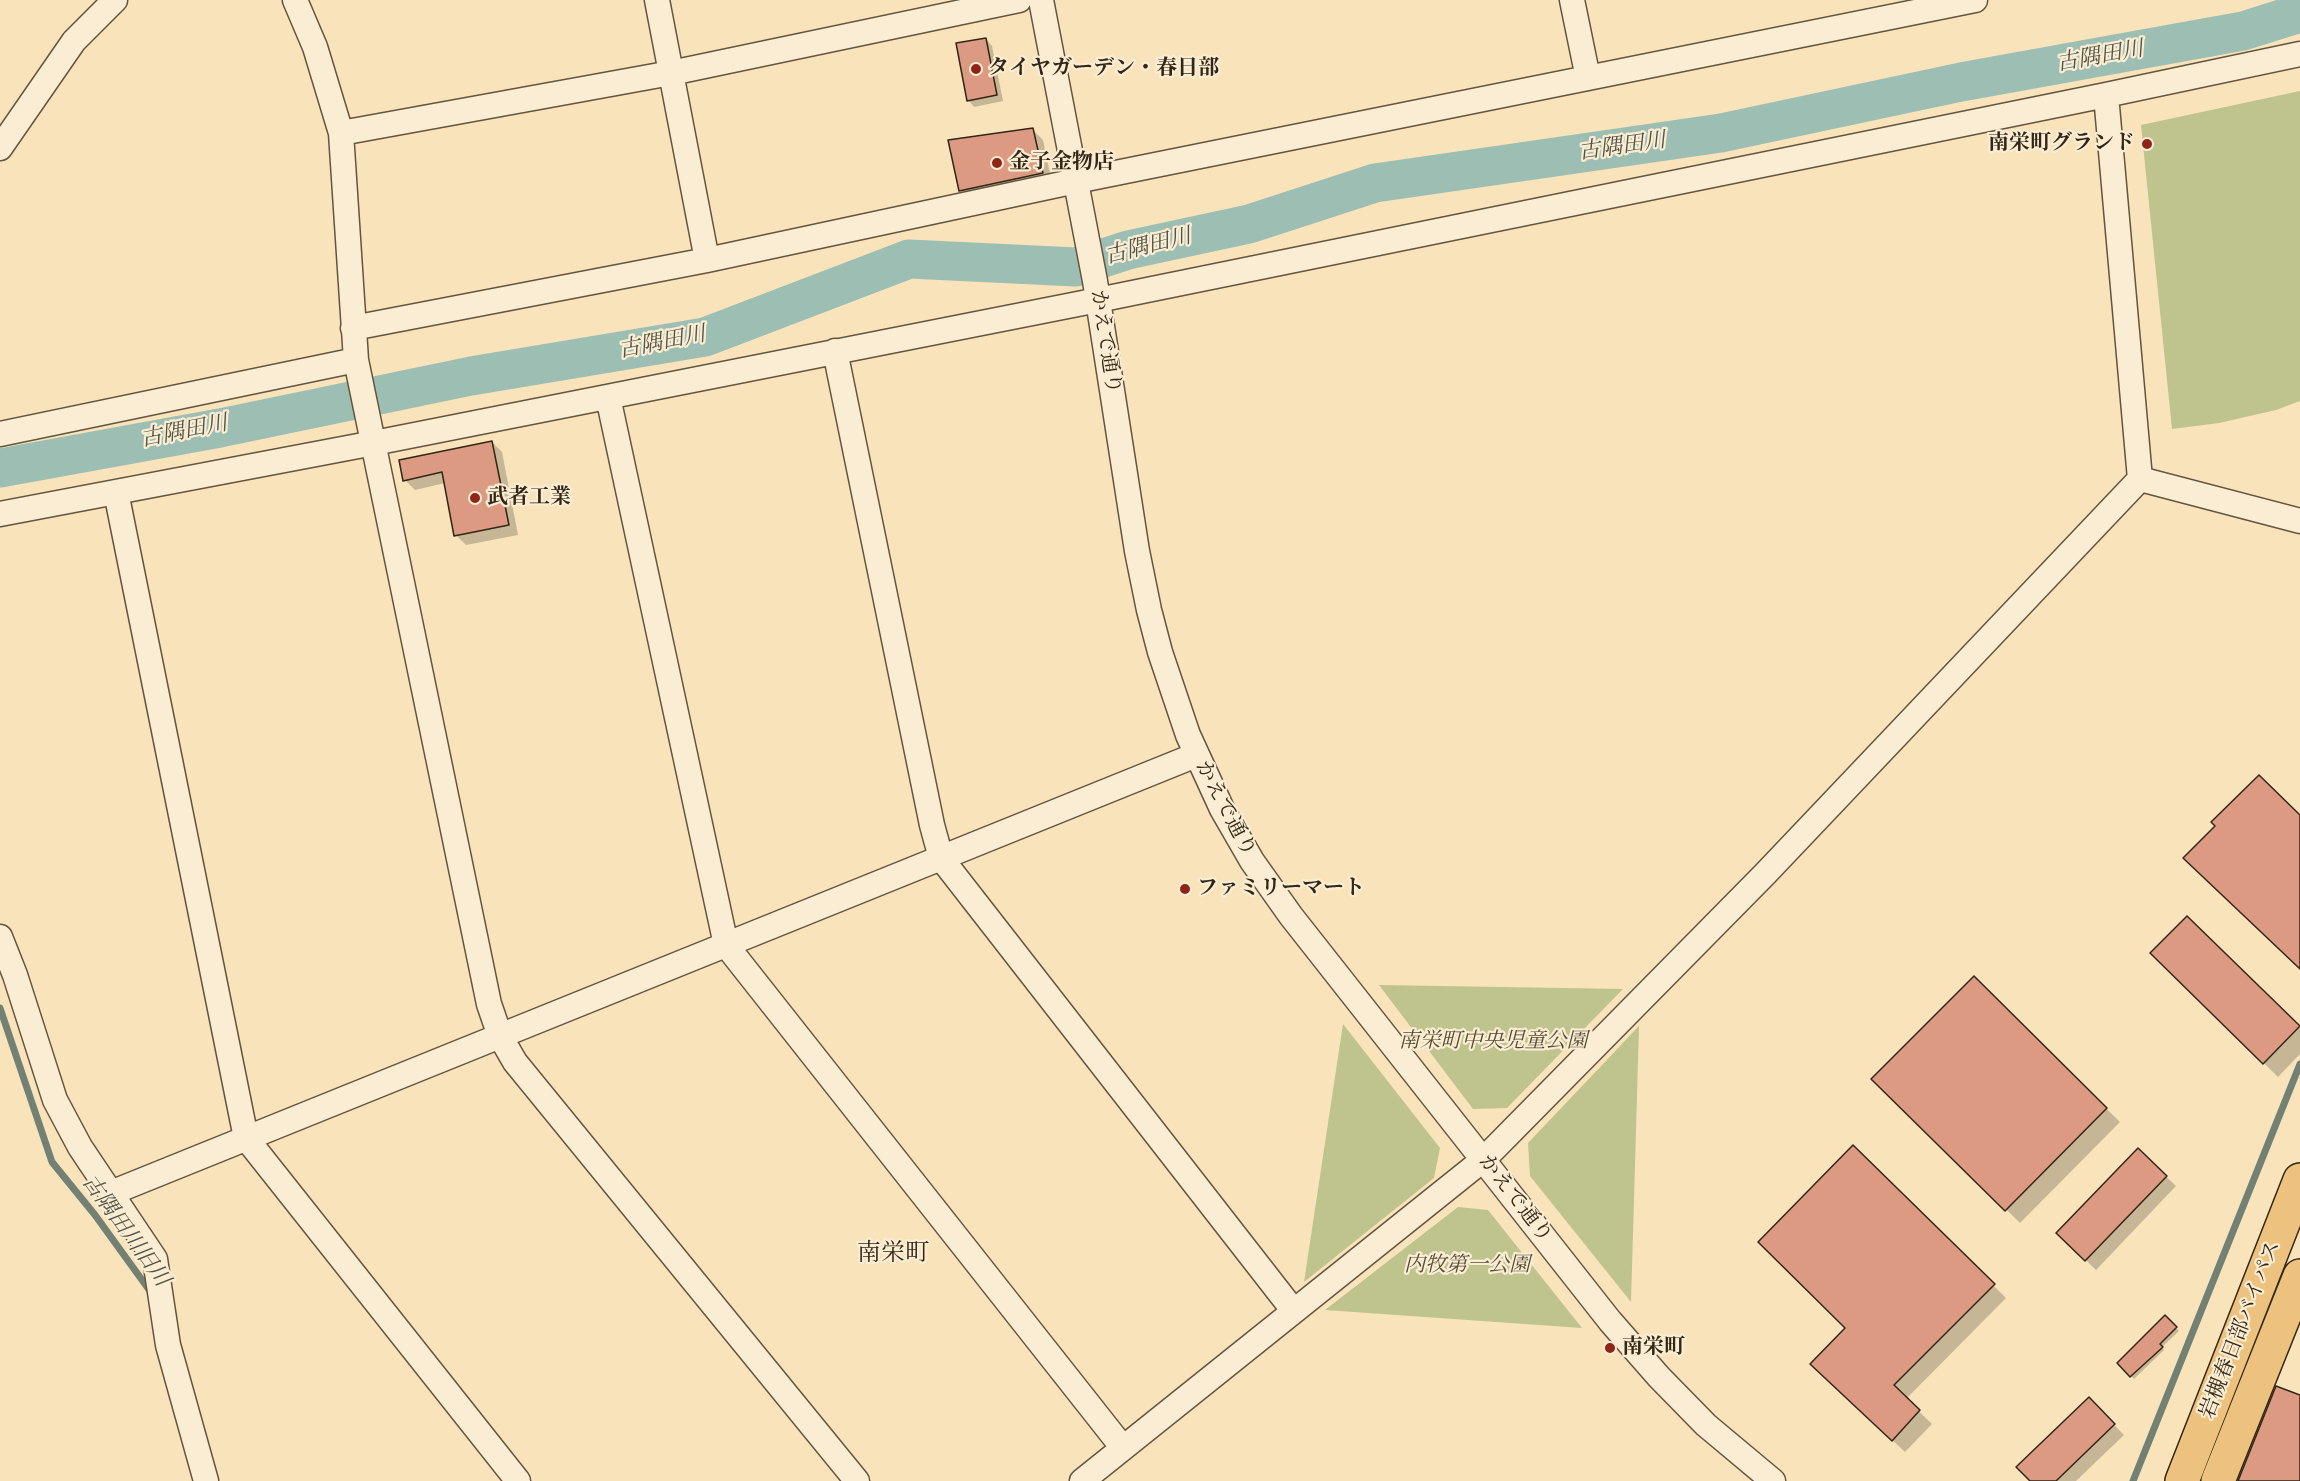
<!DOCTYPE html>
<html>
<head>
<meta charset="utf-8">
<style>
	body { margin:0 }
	canvas { display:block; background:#f8e3bb }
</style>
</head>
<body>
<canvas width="2300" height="1481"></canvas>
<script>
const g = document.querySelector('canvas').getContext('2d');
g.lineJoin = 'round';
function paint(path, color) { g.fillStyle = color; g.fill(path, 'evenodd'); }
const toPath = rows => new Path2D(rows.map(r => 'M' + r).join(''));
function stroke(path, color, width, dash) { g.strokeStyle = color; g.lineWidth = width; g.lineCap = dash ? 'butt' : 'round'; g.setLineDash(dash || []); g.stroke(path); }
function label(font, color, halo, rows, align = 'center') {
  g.font = font + ' Alegreya,"Noto Serif JP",serif'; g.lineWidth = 4.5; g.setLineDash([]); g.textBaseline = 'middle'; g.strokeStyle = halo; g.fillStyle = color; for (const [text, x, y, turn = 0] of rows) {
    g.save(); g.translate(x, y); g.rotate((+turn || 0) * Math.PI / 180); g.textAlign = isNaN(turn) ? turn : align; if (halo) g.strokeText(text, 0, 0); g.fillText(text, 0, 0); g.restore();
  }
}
const green = toPath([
	[2300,91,2300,401,2276,410,2219,423,2172,429,2141,125],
	[1379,985,1623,989,1507,1108,1473,1109],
	[1343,1024,1440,1148,1434,1178,1304,1282],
	[1639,1026,1631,1302,1530,1176,1528,1143],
	[1458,1207,1488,1210,1582,1328,1325,1310]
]);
const shadow = toPath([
	[986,39,992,46,1003,101,974,107,968,100],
	[1033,130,1043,140,1052,183,970,201,960,191,949,142],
	[492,442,502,452,518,535,466,545,456,535,445,483,415,490,405,480],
	[2187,918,2300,1028,2300,1054,2278,1077,2152,953],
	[1974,978,2120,1122,2020,1223,1874,1079],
	[1853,1147,2006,1298,1906,1399,1932,1424,1905,1452,1825,1377,1847,1328],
	[2138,1150,2176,1186,2096,1270,2058,1233],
	[2165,1318,2179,1331,2162,1347,2164,1350,2134,1379,2119,1363],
	[2089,1399,2124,1435,2076,1481,2032,1481]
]);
const stream = toPath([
	[0,1008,52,1162,95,1215,150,1291],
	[2133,1481,2300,1064]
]);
const river = toPath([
	[0,468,220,428,471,376,705,337,909,259,1076,267,1128,250,1249,224,1375,183,1721,133,1961,82,2243,31,2300,13]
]);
const building = toPath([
	[986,38,997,95,967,101,956,43,986,38],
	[1033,128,1043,173,959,191,948,140,1033,128],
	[492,441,509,525,454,536,442,472,403,481,399,460,492,441],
	[2259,775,2300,815,2300,969,2183,858,2215,826,2211,822,2259,775],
	[2187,916,2300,1026,2263,1064,2150,953,2187,916],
	[1974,976,2107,1108,2005,1211,1871,1079,1974,976],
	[1853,1145,1995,1284,1894,1385,1920,1410,1892,1441,1810,1364,1845,1328,1758,1242,1853,1145],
	[2138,1148,2167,1176,2085,1261,2056,1233,2138,1148],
	[2165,1315,2177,1327,2160,1344,2163,1347,2130,1377,2117,1363,2165,1315],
	[2276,1386,2300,1395,2300,1481,2238,1481,2276,1386],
	[2089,1397,2115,1424,2056,1481,2030,1481,2016,1467,2089,1397]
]);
const minor = toPath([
	[295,0,315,47,341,133,356,360,489,1004,500,1036,515,1062,857,1481],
	[657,0,707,260],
	[1041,0,1095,281,1137,551,1149,610,1160,652,1188,735,1222,809,1252,861,1291,916,1610,1321,1659,1377,1706,1425,1773,1481],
	[1572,0,1588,78],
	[2106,95,2140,479],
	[341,133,671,73,1019,0],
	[0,148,74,41,115,0],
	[353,328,707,260,1076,181,1975,0],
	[835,351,932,825,941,858,1293,1310],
	[608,397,726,945,1123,1448],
	[0,434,356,360],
	[116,492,246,1138,518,1481],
	[0,514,374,443,1098,300,2106,95,2300,54],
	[0,937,15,975,55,1100,80,1147,155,1259,168,1345,206,1481],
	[111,1193,1196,755],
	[1082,1481,1484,1159,1766,873,2140,479,2300,521]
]);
const highway = toPath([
	[2182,1481,2300,1180],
	[2218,1481,2300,1276]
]);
const markers = [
	[976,69,6,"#8f2418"],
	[2147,144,6,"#8f2418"],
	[997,163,6,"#8f2418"],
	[475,498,6,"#8f2418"],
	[1185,889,6,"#8f2418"],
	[1610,1348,6,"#8f2418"]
];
const poiNames = [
	["タイヤガーデン・春日部",988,69],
	["南栄町グランド",2135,144,"right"],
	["金子金物店",1009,163],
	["武者工業",487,498],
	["ファミリーマート",1197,889],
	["南栄町",1622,1348]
];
const streetNames = [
	["かえで通り",1105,342,81],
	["かえで通り",1225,809,62],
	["かえで通り",1515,1199,52],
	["岩槻春日部バイパス",2241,1330,-69]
];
const parkNames = [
	["南栄町中央児童公園",1493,1042],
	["内牧第一公園",1467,1266]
];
const waterNames = [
	["古隅田川",2100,57,-10],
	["古隅田川",1622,147,-8],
	["古隅田川",1148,247,-14],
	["古隅田川",662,343,-11],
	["古隅田川",184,432,-11],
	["古隅田川旧川",125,1231,54]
];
const quarterNames = [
	["南栄町",893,1254]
];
paint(green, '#bfc38e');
paint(shadow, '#0003');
stroke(stream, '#728174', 7);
stroke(river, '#9dbeb3', 39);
paint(building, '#dc9a83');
stroke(building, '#322616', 1.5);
stroke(minor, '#64553f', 27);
stroke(highway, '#322616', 36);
stroke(minor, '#faedd3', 24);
stroke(highway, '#ecc27e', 33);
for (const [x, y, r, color] of markers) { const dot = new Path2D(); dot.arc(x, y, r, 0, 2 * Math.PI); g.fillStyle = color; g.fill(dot); stroke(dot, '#faedd3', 2); }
label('bold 21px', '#322616', '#faedd3', poiNames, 'left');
label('21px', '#322616', '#faedd3', streetNames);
label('italic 21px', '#554d34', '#faedd3', parkNames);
label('italic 22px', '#525445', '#faedd3', waterNames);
label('24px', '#322616', '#faedd3', quarterNames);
</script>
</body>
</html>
